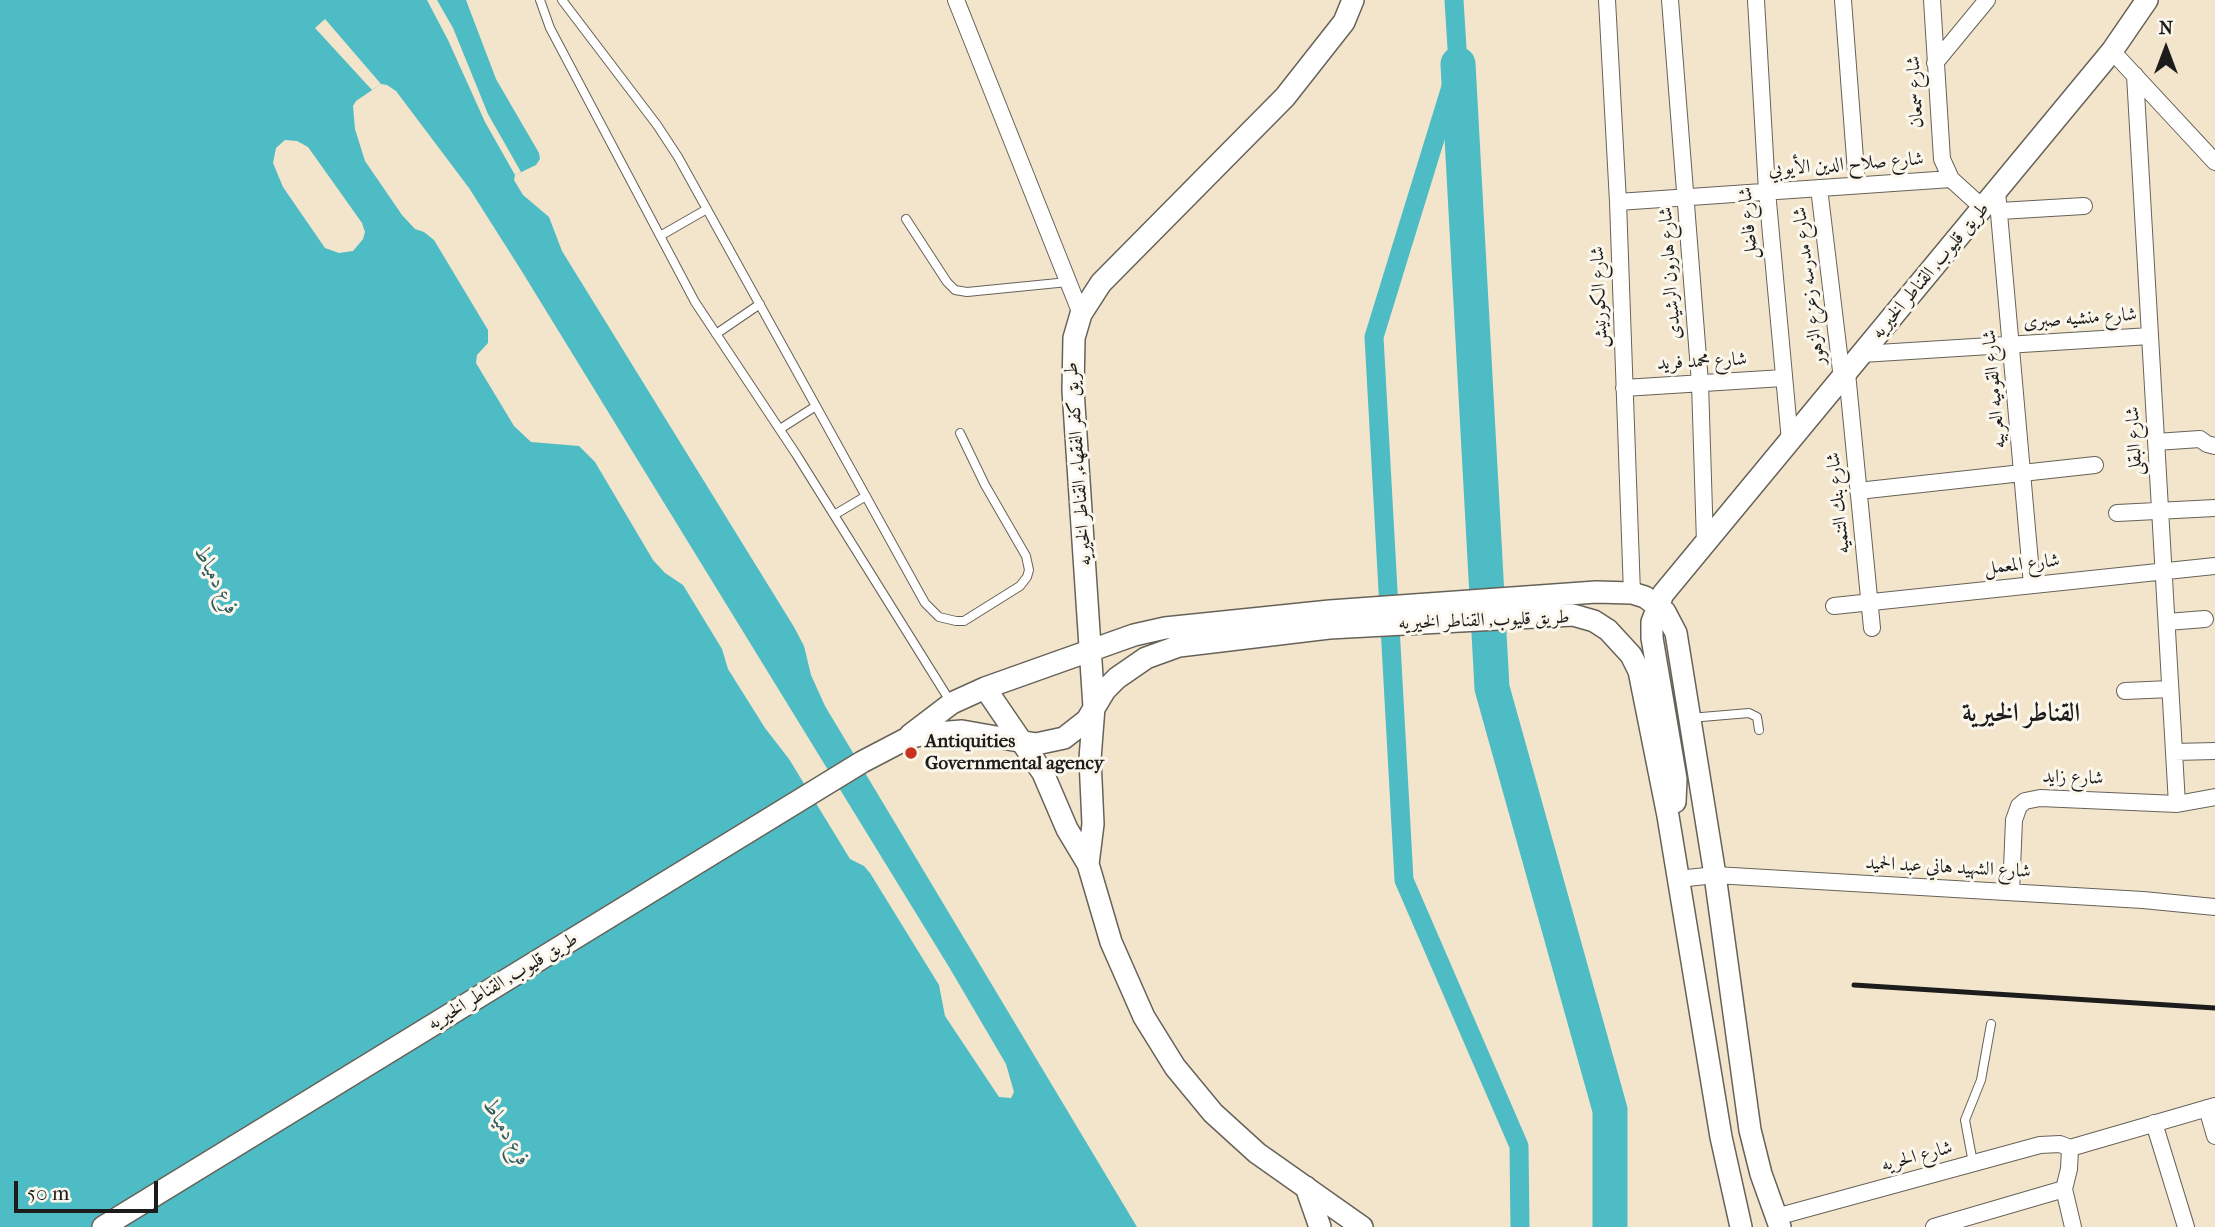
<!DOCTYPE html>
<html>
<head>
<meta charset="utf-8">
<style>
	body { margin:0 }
	#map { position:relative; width:2215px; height:1227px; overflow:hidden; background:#f3e5cb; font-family:"IM FELL French Canon",serif }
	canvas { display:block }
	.north { position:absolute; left:2131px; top:14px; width:70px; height:70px; -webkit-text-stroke:5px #fbf7ec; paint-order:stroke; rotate:0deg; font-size:19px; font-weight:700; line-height:28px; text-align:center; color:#1c1c1c }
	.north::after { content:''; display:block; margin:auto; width:24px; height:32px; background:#1c1c1c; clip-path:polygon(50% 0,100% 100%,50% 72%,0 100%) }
	.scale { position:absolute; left:14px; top:1181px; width:144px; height:32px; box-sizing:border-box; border:4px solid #1c1c1c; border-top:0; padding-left:9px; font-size:21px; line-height:24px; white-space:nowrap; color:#1c1c1c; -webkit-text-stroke:5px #fbf7ec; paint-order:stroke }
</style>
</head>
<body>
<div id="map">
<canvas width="2215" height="1227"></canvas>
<div class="north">N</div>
<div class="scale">50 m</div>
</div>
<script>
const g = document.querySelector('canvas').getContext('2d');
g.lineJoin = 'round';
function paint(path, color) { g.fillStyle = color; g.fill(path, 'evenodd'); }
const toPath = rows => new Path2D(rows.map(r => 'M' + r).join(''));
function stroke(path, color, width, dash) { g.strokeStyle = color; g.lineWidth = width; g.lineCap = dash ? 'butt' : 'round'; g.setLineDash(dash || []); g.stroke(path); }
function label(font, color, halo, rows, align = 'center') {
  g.font = font + ' "IM FELL French Canon",Amiri,serif'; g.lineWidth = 6; g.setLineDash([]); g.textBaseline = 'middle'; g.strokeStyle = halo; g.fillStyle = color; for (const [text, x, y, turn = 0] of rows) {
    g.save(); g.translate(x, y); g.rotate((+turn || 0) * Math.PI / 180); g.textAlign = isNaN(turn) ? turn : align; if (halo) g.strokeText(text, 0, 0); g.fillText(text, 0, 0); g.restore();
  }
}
const water = toPath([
	[0,0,466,0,496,79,539,153,540,159,536,165,515,175,514,180,523,195,549,217,562,251,794,627,804,646,811,675,825,706,1137,1227,0,1227],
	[381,84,387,85,396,91,469,188,521,270,949,967,1006,1064,1014,1092,1011,1098,999,1097,945,1016,939,985,870,873,864,866,850,859,789,759,765,728,728,669,722,649,683,585,665,573,653,560,595,462,579,446,531,442,514,426,476,363,477,355,488,343,488,330,434,240,424,232,415,229,402,215,365,161,355,129,353,106,356,101],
	[285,140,297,141,308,147,362,223,365,232,363,239,353,251,339,253,325,248,283,187,273,163,276,148]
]);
const pier = toPath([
	[427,0,437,0,453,28,488,114,521,172,515,175,485,122,448,40],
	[325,19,381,84,372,90,315,28]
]);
const canal = toPath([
	[1454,0,1458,64,1374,337,1404,880,1519,1146,1520,1227]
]);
const river = toPath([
	[1458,64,1492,688,1610,1110,1610,1227]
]);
const lane = toPath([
	[540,0,550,28,695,302,796,454,950,701],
	[562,0,657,125,678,157,925,603,939,617,956,621,964,621,1020,586,1027,577,1029,570,1026,556,985,485,960,433],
	[906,219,947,282,955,290,967,292,1068,282],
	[660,236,707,209],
	[716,334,760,304],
	[780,429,816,406],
	[834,515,866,496],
	[1690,718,1749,713,1757,717,1759,730],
	[1973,1163,1965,1120,1981,1080,1991,1024]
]);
const street = toPath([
	[956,0,1081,314],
	[1607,0,1618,202,1632,593],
	[1670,0,1700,383,1705,543],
	[1756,0,1767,191,1790,441],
	[1843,0,1857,185],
	[1932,0,1942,159,1951,179,1983,208],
	[2112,51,2215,162],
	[1935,63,1987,0],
	[2135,75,2177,804],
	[1819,188,1842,379],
	[1997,191,2032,585],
	[1618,202,1951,179],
	[2000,211,2084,206],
	[1862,354,2150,336],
	[1847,373,1872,628],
	[1624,388,1783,378],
	[2156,442,2200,439,2207,444,2215,446],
	[1858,491,2095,465],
	[2117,513,2215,508],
	[1834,606,2215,566],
	[2167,622,2205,619],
	[2125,691,2170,689],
	[2174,752,2215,751],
	[1678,879,1715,875,2143,900,2215,907],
	[2011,892,2014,820,2019,806,2025,801,2040,798,2177,804,2215,797],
	[2207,1108,2215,1136],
	[2154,1123,2186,1227],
	[2070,1148,2069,1169,2064,1189,2073,1227],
	[1776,1217,2040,1145,2060,1144,2070,1148,2215,1106],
	[1934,1227,2064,1189]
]);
const secondary = toPath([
	[985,688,1043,773,1067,829,1088,864,1111,942,1144,1017,1175,1067,1213,1113,1257,1153,1362,1227],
	[910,735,952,703,985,688,1134,635,1165,628,1330,611,1596,592,1632,593,1645,597,1665,612,1676,633,1715,875,1750,1130,1761,1174,1780,1227],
	[1675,802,1676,779,1652,638,1652,622,1663,594,2112,51,2147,0],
	[1088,864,1093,824,1090,759,1094,707,1073,390,1074,338,1081,314,1101,283,1285,97,1344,22,1353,0],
	[1306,1187,1320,1227],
	[103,1227,862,762,906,739,924,734,962,731,1036,744,1064,738,1087,720,1105,690,1117,678,1146,658,1179,646,1329,628,1573,615,1594,621,1608,630,1631,655,1639,671,1668,816,1721,1137,1741,1227]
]);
const rail = toPath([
	[1854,985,2215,1008]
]);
const markers = [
	[911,753,7,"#c8321e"]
];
const streetNames = [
	["شارع سمعان",1916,92,-93],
	["شارع صلاح الدين الأيوبي",1846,165,-4],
	["شارع فاضل",1749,223,-95],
	["طريق قليوب, القناطر الخيريه",1931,271,-50],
	["شارع هارون الرشيدى",1671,273,-94],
	["شارع مدرسه زعزع الزهور",1810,286,-97],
	["شارع الكورنيش",1600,297,-92],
	["شارع منشيه صبرى",2080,319,-4],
	["شارع محمد فريد",1702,362,-3],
	["شارع القوميه العربيه",1995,389,-95],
	["شارع البقلى",2135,441,-93],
	["طريق كفر الفقهاء, القناطر الخيريه",1079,464,-94],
	["شارع بنك التنميه",1839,503,-96],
	["شارع المعمل",2022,565,-6],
	["طريق قليوب, القناطر الخيريه",1484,621,-2],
	["شارع زايد",2073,778,2],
	["شارع الشهيد هاني عبد الحميد",1948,868,3],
	["طريق قليوب, القناطر الخيريه",503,982,-31],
	["شارع الحريه",1917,1157,-15]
];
const poiNames = [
	["Antiquities",925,742],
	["Governmental agency",925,764]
];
const waterNames = [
	["فرع دمياط",216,581,63],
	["فرع دمياط",506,1133,60]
];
const districtNames = [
	["القناطر الخيرية",2021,715]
];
paint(water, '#4dbcc5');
paint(pier, '#f3e5cb');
stroke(canal, '#4dbcc5', 19);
stroke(river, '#4dbcc5', 35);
stroke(lane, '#676259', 10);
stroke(street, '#676259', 18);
stroke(secondary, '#676259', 24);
stroke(lane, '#fff', 8);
stroke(street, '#fff', 16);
stroke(secondary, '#fff', 21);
stroke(rail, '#1c1c1c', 5);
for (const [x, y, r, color] of markers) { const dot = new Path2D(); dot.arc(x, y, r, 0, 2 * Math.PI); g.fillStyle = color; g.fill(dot); stroke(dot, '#fbf7ec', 2.5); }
label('19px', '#1c1c1c', '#fbf7ec', streetNames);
label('bold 19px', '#1c1c1c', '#fbf7ec', poiNames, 'left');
label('italic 21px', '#305c60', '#fbf7ec', waterNames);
label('bold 26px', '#1c1c1c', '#fbf7ec', districtNames);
</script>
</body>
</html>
